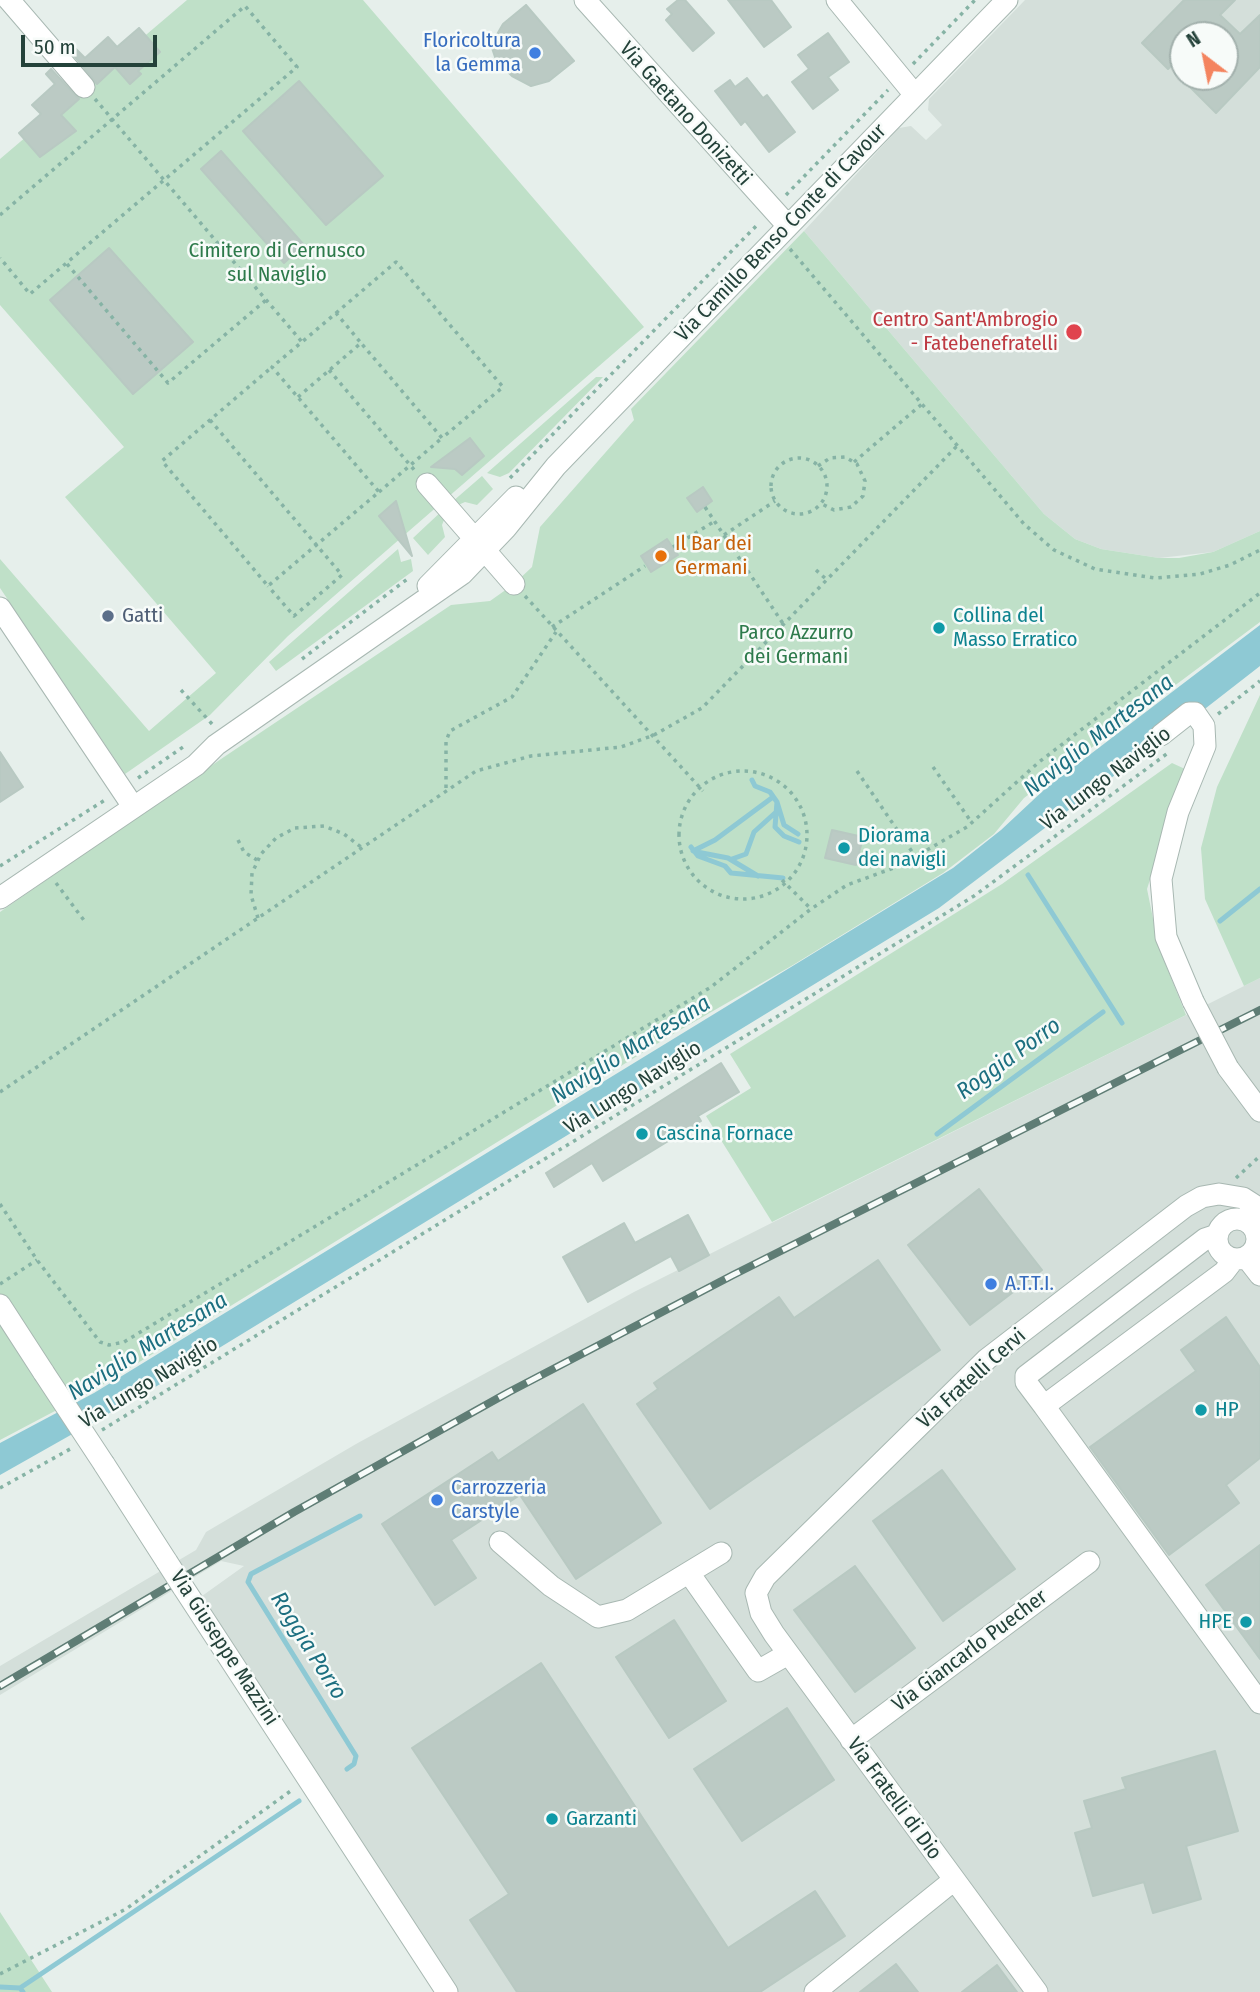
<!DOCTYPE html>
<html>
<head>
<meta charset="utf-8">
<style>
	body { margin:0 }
	#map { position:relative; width:1260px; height:1992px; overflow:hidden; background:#e6efeb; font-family:"Fira Sans Condensed",sans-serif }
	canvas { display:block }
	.north { position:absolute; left:1169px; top:21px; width:70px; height:70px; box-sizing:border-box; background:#f7fbf9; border:2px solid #a3b1ad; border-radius:50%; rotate:328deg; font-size:19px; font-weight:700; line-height:28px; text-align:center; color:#24423a }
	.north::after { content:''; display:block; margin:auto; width:24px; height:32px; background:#f4845f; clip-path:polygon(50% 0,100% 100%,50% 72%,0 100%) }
	.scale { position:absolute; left:21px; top:35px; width:136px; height:32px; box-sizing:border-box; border:4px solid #24423a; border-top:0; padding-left:9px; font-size:21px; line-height:24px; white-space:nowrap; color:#24423a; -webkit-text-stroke:5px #f7fbf9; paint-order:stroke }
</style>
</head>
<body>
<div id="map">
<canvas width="1260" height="1992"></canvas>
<div class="north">N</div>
<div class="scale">50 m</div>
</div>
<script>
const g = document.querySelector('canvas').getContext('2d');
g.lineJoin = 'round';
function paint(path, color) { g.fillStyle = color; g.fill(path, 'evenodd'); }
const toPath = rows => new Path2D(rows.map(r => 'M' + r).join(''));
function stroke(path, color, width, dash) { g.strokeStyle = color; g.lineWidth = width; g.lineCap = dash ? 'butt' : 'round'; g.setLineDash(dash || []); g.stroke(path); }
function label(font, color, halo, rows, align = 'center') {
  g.font = font + ' "Fira Sans Condensed",sans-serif'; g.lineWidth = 5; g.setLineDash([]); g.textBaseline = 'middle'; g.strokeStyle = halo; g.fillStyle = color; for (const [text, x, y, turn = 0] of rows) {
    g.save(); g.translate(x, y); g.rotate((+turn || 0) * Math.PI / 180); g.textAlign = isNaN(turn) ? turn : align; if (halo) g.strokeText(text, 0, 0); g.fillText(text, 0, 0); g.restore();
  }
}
const built = toPath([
	[1025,0,1260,0,1260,531,1213,552,1159,558,1101,549,1075,539,1044,514,804,231,899,128,911,126,926,140,942,125,928,110,929,99],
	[1183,35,1225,35,1225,77,1183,77],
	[1260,978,1260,1992,455,1992,195,1601,244,1566,221,1561,0,1695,0,1666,196,1550,206,1532,356,1444,634,1292]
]);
const green = toPath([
	[187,0,363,0,644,327,288,636,210,715,125,774,0,588,0,559,149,731,216,673,65,497,124,447,0,305,0,159],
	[804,231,1044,514,1075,539,1101,549,1159,558,1179,558,1213,552,1260,531,1260,622,1024,798,994,834,943,873,793,965,673,1034,89,1393,0,1440,0,912,221,759,451,605,490,601,514,584,532,567,540,527,634,420,631,409],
	[596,377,603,377,509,473,500,477,487,473],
	[482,476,493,489,477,505,465,502,456,506,452,502],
	[444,509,446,515,442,525,445,537,428,555,413,538],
	[398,549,401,562,411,559,413,571,276,671,269,662],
	[1260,695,1260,978,1244,986,1205,899,1201,848,1217,787],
	[1172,763,1185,769,1147,889,1159,948,1186,1015,772,1222,706,1116,751,1088,730,1054,1002,884],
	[0,1912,52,1992,0,1992]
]);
const water = toPath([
	[1260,625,1260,666,1206,708,1189,707,1164,738,939,908,152,1389,0,1475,0,1443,94,1393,953,868,1001,830,1046,788]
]);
const stream = toPath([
	[752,780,755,786,770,792,777,802,784,825,798,834],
	[777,802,775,827,784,836,799,842],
	[691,847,698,856,725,866,731,873,783,878],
	[693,851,715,840,773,797],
	[697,852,728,858,758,876],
	[732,859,746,854,754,832,775,813],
	[1028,875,1122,1023],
	[1220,921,1260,889],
	[937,1134,1103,1012],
	[347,1769,354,1764,356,1756,248,1582,251,1574,360,1516],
	[0,1987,20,1988,23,1992],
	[20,1988,299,1801]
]);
const building = toPath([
	[678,0,685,0,714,33,693,51,666,20,672,14,667,9,678,0],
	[728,0,771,0,791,27,764,47,728,0],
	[1184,0,1235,0,1220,15,1240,34,1260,15,1260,67,1216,113,1190,87,1199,77,1225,77,1225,35,1183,35,1183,54,1168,69,1142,43,1184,0],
	[526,5,574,61,549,81,531,86,512,76,496,60,491,45,503,24,526,5],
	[139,28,160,52,138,71,141,74,130,84,115,67,97,84,71,52,75,48,85,58,108,37,117,47,139,28],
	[828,33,849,62,828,77,838,90,813,109,792,82,809,69,798,55,828,33],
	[51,69,79,99,61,115,76,131,40,157,19,133,41,114,32,105,55,84,46,74,51,69],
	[747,78,763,98,767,95,795,132,769,152,745,121,741,125,715,91,730,80,735,87,747,78],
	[299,81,383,176,326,225,243,131,299,81],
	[221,151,304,245,284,263,201,169,221,151],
	[109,248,193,342,133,394,50,300,109,248],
	[470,438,484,456,462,475,455,469,431,467,470,438],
	[703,487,712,501,697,512,687,498,703,487],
	[396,501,412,556,379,516,396,501],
	[667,539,678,555,651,572,641,556,667,539],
	[0,752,23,787,0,802,0,752],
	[832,830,863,837,856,865,825,858,832,830],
	[721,1063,739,1092,698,1116,701,1121,603,1181,592,1163,554,1187,546,1173,721,1063],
	[979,1189,1042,1270,970,1325,908,1245,979,1189],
	[688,1215,709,1255,679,1271,671,1256,588,1302,563,1257,624,1223,635,1243,688,1215],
	[878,1260,940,1350,710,1509,637,1404,658,1389,654,1383,779,1297,794,1318,878,1260],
	[1226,1317,1260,1367,1260,1458,1226,1485,1239,1503,1169,1555,1090,1447,1196,1371,1181,1350,1226,1317],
	[583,1404,661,1523,576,1579,520,1495,451,1540,476,1578,435,1605,382,1524,492,1452,498,1461,583,1404],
	[942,1470,1015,1569,943,1621,873,1521,942,1470],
	[1260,1545,1260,1659,1206,1585,1260,1545],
	[855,1566,915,1648,855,1692,794,1610,855,1566],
	[674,1620,726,1701,669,1738,616,1657,674,1620],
	[541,1663,728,1948,815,1891,845,1936,760,1992,517,1992,470,1920,509,1894,412,1748,541,1663],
	[787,1708,834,1780,742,1841,694,1769,787,1708],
	[1215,1751,1238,1831,1186,1846,1201,1899,1153,1913,1144,1882,1093,1896,1075,1833,1092,1828,1084,1801,1126,1789,1122,1778,1215,1751],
	[896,1964,918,1992,860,1992,896,1964],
	[997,1965,1017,1992,962,1992,997,1965]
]);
const path = toPath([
	[913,64,975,0],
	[95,99,302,342,272,367,379,492,268,586,162,461,272,367],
	[786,195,888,90],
	[0,215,245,6,297,67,30,294,0,258],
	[790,249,1024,524,1054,550,1095,569,1155,578,1200,574,1230,565,1260,550],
	[67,264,168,383,266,300],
	[336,313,396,262,503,387,442,438,361,343],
	[329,370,416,472],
	[298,397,361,343,336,313,302,342],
	[210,420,342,575,294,616,268,586],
	'771 486a28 28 0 1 1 56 0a28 28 0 1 1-56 0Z',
	[854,462,922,404],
	[818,466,830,458,845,457,857,464,865,481,863,496,851,507,834,510,820,503],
	[510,478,759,223],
	[379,492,442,438],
	[705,507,784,625],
	[724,535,775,501],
	[673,547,715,521],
	[816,570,827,580],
	[525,596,703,791],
	[552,627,645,566],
	[302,659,410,577],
	[181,690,213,725],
	[1218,714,1260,681],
	[933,767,972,823],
	[857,771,915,856],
	'679 835a64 64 0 1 1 128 0a64 64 0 1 1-128 0Z',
	[138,778,186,745],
	[446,788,446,741,450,731,512,697,556,632],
	[238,840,244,852,257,860],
	[0,866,105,800],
	[782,880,811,909],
	[56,883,86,923],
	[258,918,251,895,252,873,261,854,276,838,295,828,324,826,344,834,361,847],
	[0,1092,476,771,531,756,621,747,654,735,702,708,957,446],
	[1236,1178,1260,1156],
	[0,1204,37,1260,100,1342,109,1345,124,1342,711,987,811,909,847,885,899,866,967,827,1039,762,1260,593],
	[0,1284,37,1260],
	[102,1430,974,896,1168,753],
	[0,1488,72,1448],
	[0,1974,126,1909,292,1790]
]);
const minor = toPath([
	[9,0,84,87],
	[585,0,788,226],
	[837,0,915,95],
	[427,484,514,584],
	[428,586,516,497],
	[0,608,128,799],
	[1161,735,1189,713,1195,713,1204,726,1205,746,1178,812,1161,879,1166,937,1193,1001],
	[0,898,196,765,216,745,462,574,506,528,556,466,1007,0],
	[1228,1068,1260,1111],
	'1217 1239a20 20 0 1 1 40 0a20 20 0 1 1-40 0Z',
	[1246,1257,1260,1275],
	[1234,1259,1224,1272,1044,1406,1260,1703],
	[0,1305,44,1373],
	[1044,1406,1026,1382,1026,1376,1205,1239,1217,1235],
	[104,1464,167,1562],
	[500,1542,551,1586,598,1617,627,1610,721,1553],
	[689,1573,758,1671,788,1654],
	[183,1587,447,1992],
	[851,1740,1089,1562],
	[815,1992,954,1880],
	[1037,1992,774,1634,761,1613,756,1593,765,1577,987,1359,1186,1206,1202,1197,1219,1194,1243,1198,1260,1209]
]);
const rail = toPath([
	[0,1686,294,1512,509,1392,733,1275,1260,1010]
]);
const minorBridge = toPath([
	[1193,1001,1228,1068],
	[44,1373,104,1464],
	[167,1562,183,1587]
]);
const markers = [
	[535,53,7,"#3f7fe0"],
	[1074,332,9,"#e0444e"],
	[661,556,7,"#e8710a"],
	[108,616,7,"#5c6f8a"],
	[939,628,7,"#0f9aa8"],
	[844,848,7,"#0f9aa8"],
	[642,1134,7,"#0f9aa8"],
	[991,1284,7,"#3f7fe0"],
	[1201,1410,7,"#0f9aa8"],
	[437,1500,7,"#3f7fe0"],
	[1246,1622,7,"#0f9aa8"],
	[552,1819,7,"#0f9aa8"]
];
const shopNames = [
	["Floricoltura",521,41,"right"],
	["la Gemma",521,65,"right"],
	["A.T.T.I.",1005,1284],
	["Carrozzeria",451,1488],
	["Carstyle",451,1512]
];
const streetNames = [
	["Via Gaetano Donizetti",685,114,48],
	["Via Camillo Benso Conte di Cavour",781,233,-46],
	["Via Lungo Naviglio",1106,779,-37],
	["Via Lungo Naviglio",633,1088,-32],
	["Via Fratelli Cervi",972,1379,-42],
	["Via Lungo Naviglio",149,1383,-31],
	["Via Giuseppe Mazzini",224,1648,57],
	["Via Giancarlo Puecher",970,1651,-37],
	["Via Fratelli di Dio",894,1799,54]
];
const parkNames = [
	["Cimitero di Cernusco",277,251],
	["sul Naviglio",277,275],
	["Parco Azzurro",796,633],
	["dei Germani",796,657]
];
const healthNames = [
	["Centro Sant'Ambrogio",1058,320],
	["- Fatebenefratelli",1058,344]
];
const foodNames = [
	["Il Bar dei",675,544],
	["Germani",675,568]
];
const serviceNames = [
	["Gatti",122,616]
];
const cultureNames = [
	["Collina del",953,616],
	["Masso Erratico",953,640],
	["Diorama",858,836],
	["dei navigli",858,860],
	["Cascina Fornace",656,1134],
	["HP",1215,1410],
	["HPE",1232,1622,"right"],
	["Garzanti",566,1819]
];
const waterNames = [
	["Naviglio Martesana",1099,736,-38],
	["Naviglio Martesana",631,1050,-32],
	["Roggia Porro",1009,1059,-36],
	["Naviglio Martesana",148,1347,-32],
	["Roggia Porro",308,1646,58]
];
paint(built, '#d4dfda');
paint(green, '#bfe0c8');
paint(water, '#8ec9d4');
stroke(stream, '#8ec9d4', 5);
paint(building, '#bbcac4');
stroke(building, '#b8c9c2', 2);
stroke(minor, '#a8b8b2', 23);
stroke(path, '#86b3a5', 3.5, [3.5, 5]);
stroke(minor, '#fff', 21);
stroke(rail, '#5f7d75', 8);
stroke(rail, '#f7fbf9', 5, [16]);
stroke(minorBridge, '#a8b8b2', 23, []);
stroke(minorBridge, '#fff', 21);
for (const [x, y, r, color] of markers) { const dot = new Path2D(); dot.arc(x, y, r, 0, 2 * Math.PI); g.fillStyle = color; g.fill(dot); stroke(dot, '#f7fbf9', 2.5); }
label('21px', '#366cbe', '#f7fbf9', shopNames, 'left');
label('21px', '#24423a', '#f7fbf9', streetNames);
label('21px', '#2d7a4b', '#f7fbf9', parkNames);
label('21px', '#be3a42', '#f7fbf9', healthNames, 'right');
label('21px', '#c56008', '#f7fbf9', foodNames, 'left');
label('21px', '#4e5e75', '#f7fbf9', serviceNames, 'left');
label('21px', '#0d838f', '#f7fbf9', cultureNames, 'left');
label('italic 23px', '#1c6f80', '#f7fbf9', waterNames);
</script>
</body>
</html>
